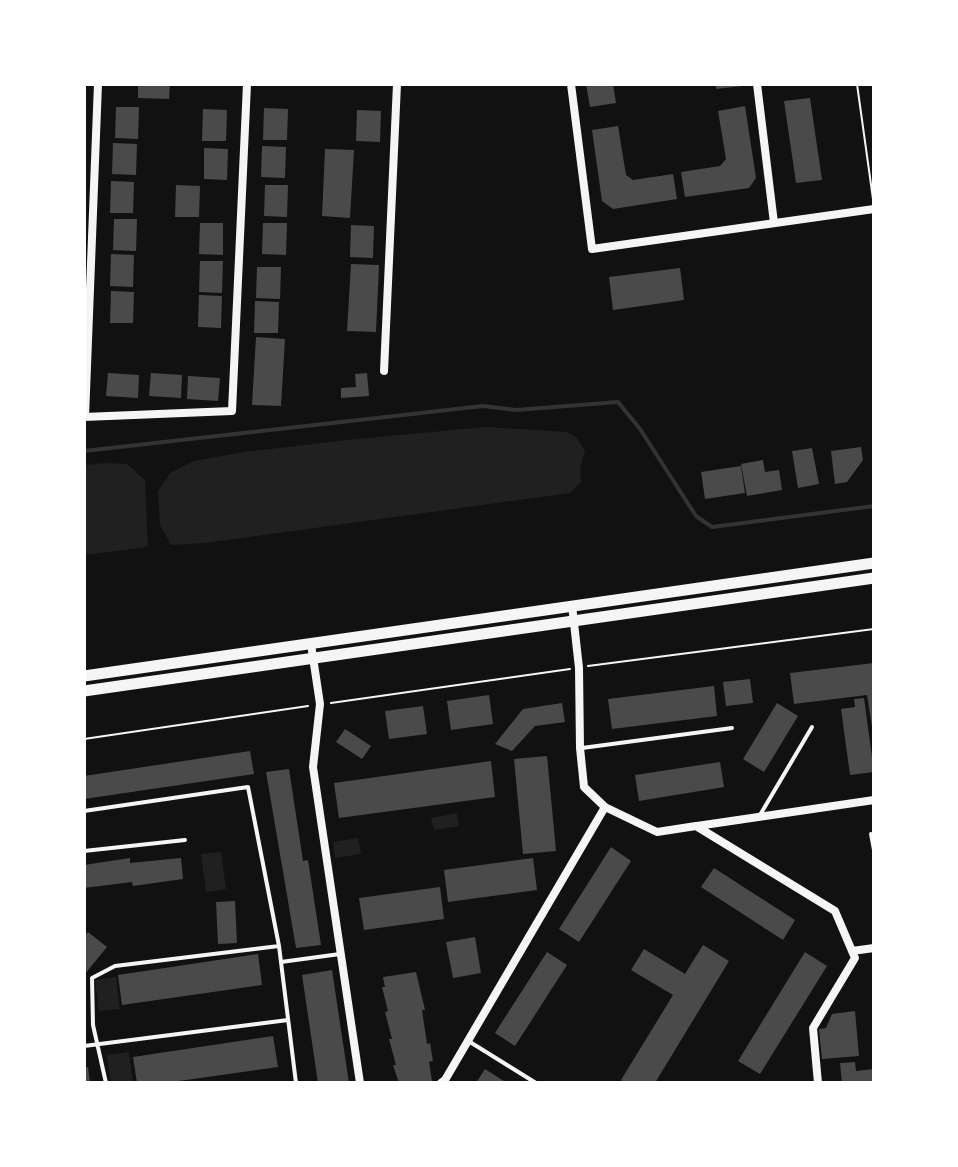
<!DOCTYPE html>
<html>
<head>
<meta charset="utf-8">
<style>
	body { margin:0 }
	#map { position:relative; width:958px; height:1167px; overflow:hidden; background:#111; font-family:"Exo 2",sans-serif }
	canvas { display:block }
	.frame { position:absolute; inset:0; border:86px solid #fff; pointer-events:none }
</style>
</head>
<body>
<div id="map">
<canvas width="958" height="1167"></canvas>
<div class="frame"></div>
</div>
<script>
const g = document.querySelector('canvas').getContext('2d');
g.lineJoin = 'round';
function paint(path, color) { g.fillStyle = color; g.fill(path, 'evenodd'); }
const toPath = rows => new Path2D(rows.map(r => 'M' + r).join(''));
function stroke(path, color, width, dash) { g.strokeStyle = color; g.lineWidth = width; g.lineCap = dash ? 'butt' : 'round'; g.setLineDash(dash || []); g.stroke(path); }
const green = toPath([
	[485,427,567,432,577,438,585,451,580,468,581,482,570,493,205,543,171,545,160,525,158,491,170,473,194,461,244,452,347,440],
	[107,463,127,464,145,480,148,547,84,555,84,465],
	[457,813,459,826,434,830,431,818],
	[358,838,361,854,335,858,333,842],
	[221,852,226,889,206,892,201,854],
	[116,977,120,1009,99,1011,95,980],
	[129,1052,133,1083,111,1083,107,1055]
]);
const stream = toPath([
	[84,451,483,406,516,410,618,402,640,429,696,516,712,527,874,506]
]);
const building = toPath([
	[138,84,170,84,169,99,138,98],
	[586,84,613,84,616,103,590,107],
	[716,84,743,84,743,86,716,89],
	[810,98,822,180,796,183,784,101],
	[745,106,756,178,749,188,685,197,681,172,720,166,726,159,718,111],
	[116,107,139,107,138,139,115,138],
	[264,108,288,109,287,140,263,140],
	[203,109,227,110,226,141,202,141],
	[357,110,381,111,380,142,356,141],
	[618,126,626,175,633,180,673,174,677,199,613,209,602,201,592,130],
	[113,143,137,144,136,175,112,174],
	[262,146,286,147,285,178,261,177],
	[204,148,228,149,227,180,204,179],
	[325,149,354,150,350,218,322,216],
	[111,181,134,182,133,213,110,213],
	[176,185,200,186,199,217,175,217],
	[265,185,288,185,287,217,264,216],
	[114,219,137,219,136,251,113,250],
	[200,223,223,223,223,255,199,254],
	[263,223,287,223,286,255,262,254],
	[351,225,374,226,373,258,350,257],
	[111,254,134,255,133,287,110,286],
	[200,261,223,261,222,293,199,292],
	[351,264,379,265,376,332,347,331],
	[257,267,281,267,280,299,256,298],
	[680,268,684,300,613,310,609,277],
	[111,291,134,292,133,323,110,323],
	[199,295,222,296,221,328,198,327],
	[255,301,279,302,278,333,254,333],
	[256,337,285,339,281,406,252,405],
	[108,373,139,375,138,398,106,396],
	[151,373,182,375,181,398,149,396],
	[367,373,369,396,341,398,341,388,356,387,355,374],
	[188,376,220,378,218,401,187,399],
	[861,447,863,460,847,482,835,484,831,451],
	[812,448,819,484,798,488,792,451],
	[763,460,765,472,779,470,782,490,747,496,741,464],
	[741,466,745,493,705,499,701,472],
	[874,663,874,740,867,695,794,704,790,673],
	[750,679,753,703,726,706,723,682],
	[714,686,717,716,612,729,608,699],
	[489,695,493,724,451,730,447,701],
	[864,698,874,772,850,775,841,709,855,707,854,699],
	[562,703,565,722,535,726,512,751,495,744,523,709],
	[777,703,798,716,764,772,743,759],
	[423,706,427,734,389,739,385,711],
	[345,729,371,746,362,759,336,742],
	[250,751,254,774,84,799,84,776],
	[547,756,556,851,523,854,514,759],
	[491,761,495,797,339,818,334,783],
	[720,762,724,787,639,801,635,775],
	[289,769,303,861,308,860,321,945,296,948,266,772],
	[611,847,631,861,579,942,559,929],
	[130,858,130,863,181,858,183,879,133,886,132,882,84,888,84,865],
	[533,858,537,890,448,902,444,870],
	[714,868,795,920,783,940,701,887],
	[440,887,444,919,364,930,359,898],
	[235,901,237,943,218,944,216,902],
	[88,932,107,947,84,975,84,936],
	[475,937,481,973,453,978,446,942],
	[703,945,729,961,655,1083,626,1083,621,1080,673,995,631,970,644,949,685,974],
	[547,952,567,965,515,1046,495,1033],
	[805,952,827,966,760,1074,738,1061],
	[258,954,262,985,122,1005,118,975],
	[332,970,349,1083,318,1083,302,975],
	[416,972,425,1010,422,1010,427,1044,430,1043,433,1061,429,1062,432,1081,399,1083,393,1065,396,1065,389,1039,392,1039,385,1012,388,1011,382,987,385,987,383,977],
	[855,1011,859,1056,822,1059,819,1029,826,1028,832,1014],
	[273,1036,278,1067,165,1083,137,1083,133,1057],
	[855,1062,856,1071,874,1069,874,1083,842,1083,840,1063],
	[88,1067,90,1083,84,1083,84,1068],
	[485,1069,507,1083,476,1083]
]);
const path = toPath([
	[857,84,873,199],
	[588,666,874,629],
	[331,703,570,669],
	[84,739,308,706]
]);
const service = toPath([
	[582,748,732,728],
	[84,811,248,787,279,946,296,1083],
	[760,815,812,727],
	[871,834,874,850],
	[84,851,185,840],
	[281,962,340,954],
	[470,1042,536,1083],
	[84,1046,288,1020],
	[106,1083,93,1025,92,978,115,966,279,946]
]);
const minor = toPath([
	[571,84,592,249,874,209],
	[757,84,774,223],
	[384,371,397,84],
	[84,417,232,411,247,84],
	[85,417,98,84],
	[572,605,579,668,580,748,584,787,605,807,657,832,696,826,835,911,855,958,813,1028,818,1083],
	[311,644,320,704,313,767,360,1083],
	[697,826,874,800],
	[852,951,874,948],
	[441,1083,445,1080,605,807]
]);
const secondary = toPath([
	[84,676,874,563],
	[84,691,874,578]
]);
paint(green, '#202020');
stroke(stream, '#333', 4);
paint(building, '#4a4a4a');
stroke(path, '#f5f5f5', 2);
stroke(service, '#f5f5f5', 4);
stroke(minor, '#f5f5f5', 8);
stroke(secondary, '#f5f5f5', 11);
</script>
</body>
</html>
